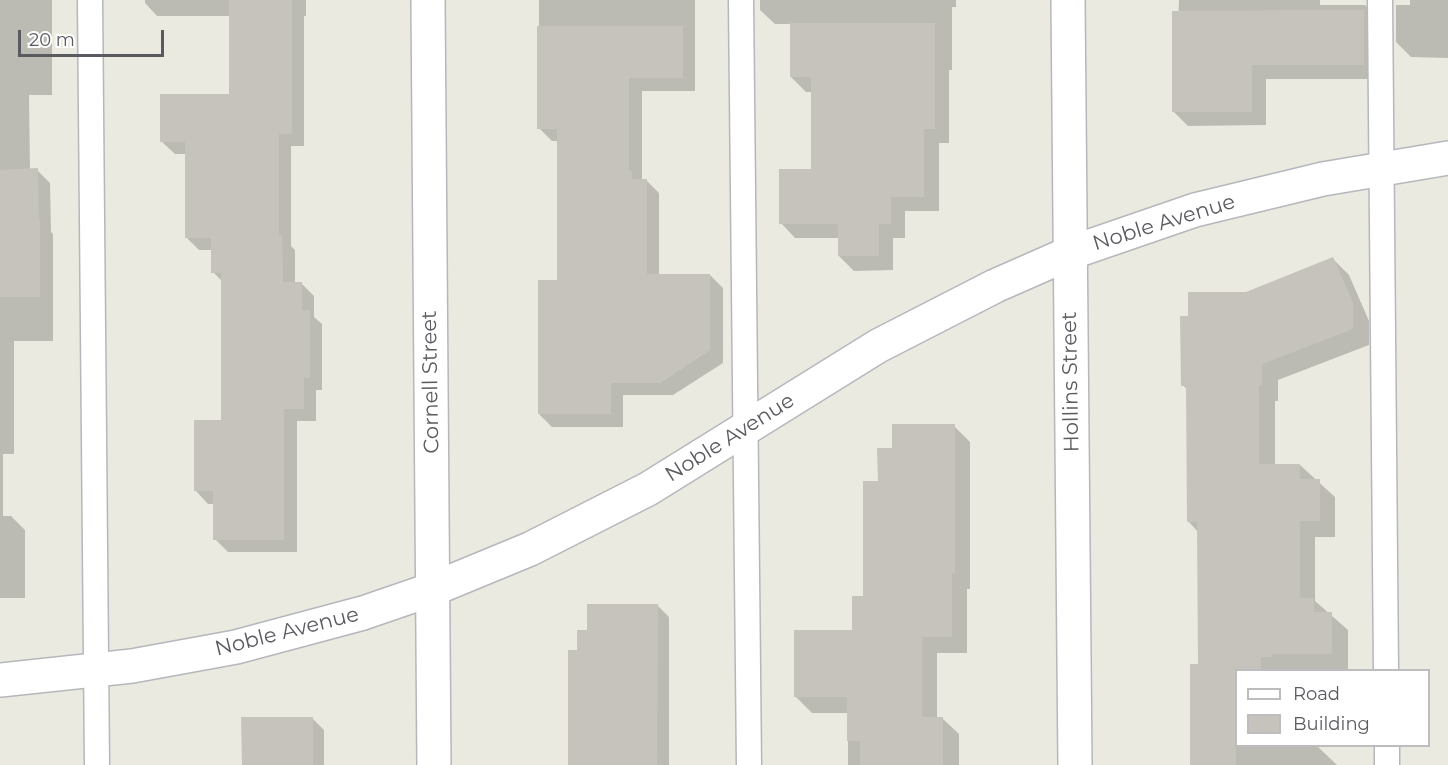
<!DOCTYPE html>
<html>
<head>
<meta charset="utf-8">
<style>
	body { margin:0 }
	#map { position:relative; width:1448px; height:765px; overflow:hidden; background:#eaeae0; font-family:Montserrat,sans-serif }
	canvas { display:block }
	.legend { position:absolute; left:1235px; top:669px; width:195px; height:78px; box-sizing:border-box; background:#fff; border:2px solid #bdbdbf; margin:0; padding:8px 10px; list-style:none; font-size:18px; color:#595b60 }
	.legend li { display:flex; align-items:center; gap:12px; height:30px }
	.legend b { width:30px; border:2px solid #bdbdbf }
	.scale { position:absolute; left:18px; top:30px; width:146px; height:27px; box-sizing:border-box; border:3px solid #595b60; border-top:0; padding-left:8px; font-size:18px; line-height:21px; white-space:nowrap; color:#595b60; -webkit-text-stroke:4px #fff; paint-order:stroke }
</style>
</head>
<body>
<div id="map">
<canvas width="1448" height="765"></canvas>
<ul class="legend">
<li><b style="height:8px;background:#fff"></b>Road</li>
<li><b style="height:16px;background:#c6c3bd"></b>Building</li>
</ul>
<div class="scale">20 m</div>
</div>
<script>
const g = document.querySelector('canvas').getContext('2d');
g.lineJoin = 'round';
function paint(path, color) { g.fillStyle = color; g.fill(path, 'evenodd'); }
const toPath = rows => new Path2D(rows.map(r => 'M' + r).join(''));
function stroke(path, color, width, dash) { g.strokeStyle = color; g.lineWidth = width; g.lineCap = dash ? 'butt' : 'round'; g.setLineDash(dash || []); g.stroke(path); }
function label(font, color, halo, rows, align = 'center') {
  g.font = font + ' Montserrat,sans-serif'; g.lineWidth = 5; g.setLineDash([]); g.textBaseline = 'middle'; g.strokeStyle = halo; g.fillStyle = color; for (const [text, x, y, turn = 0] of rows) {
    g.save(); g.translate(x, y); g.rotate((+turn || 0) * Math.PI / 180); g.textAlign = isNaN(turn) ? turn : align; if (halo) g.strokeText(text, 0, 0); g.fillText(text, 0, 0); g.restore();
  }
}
const shadow = toPath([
	[0,0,52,0,52,95,29,95,30,170,37,170,50,183,51,232,53,234,53,341,14,341,14,454,3,454,3,516,11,516,25,530,25,598,0,598],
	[145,0,306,0,306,16,304,16,304,146,291,146,291,246,295,250,295,283,301,283,314,296,314,317,322,324,322,390,316,390,316,421,297,421,297,552,228,552,215,539,214,504,208,504,196,491,223,422,223,282,213,272,213,250,199,250,186,237,186,154,175,154,162,142,230,95,230,16,157,16,145,3],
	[539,0,695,0,695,91,642,91,642,180,646,180,659,193,659,275,710,275,723,288,723,363,673,395,623,395,623,427,552,427,539,414,558,281,558,141,552,141,539,128],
	[760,0,956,0,956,7,952,7,952,70,949,70,949,143,939,143,939,211,905,211,905,238,893,238,893,270,854,271,839,256,839,238,795,238,781,223,812,171,812,92,806,92,791,77,791,24,775,24,760,10],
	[1179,0,1320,0,1320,5,1365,5,1380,20,1378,79,1266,79,1266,125,1188,126,1174,112],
	[1410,0,1448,0,1448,58,1411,57,1396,42,1396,5,1410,5],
	[1333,259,1349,275,1369,321,1369,345,1278,380,1278,401,1275,401,1275,465,1300,465,1335,497,1335,537,1315,537,1315,601,1348,630,1348,670,1236,670,1236,746,1317,746,1337,765,1192,765,1199,665,1198,532,1189,522,1188,391,1183,385,1190,317],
	[954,426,970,442,970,589,967,589,967,653,937,653,937,718,942,718,959,734,959,765,848,765,848,713,812,713,796,697,854,631,865,597,880,482,893,450],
	[657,605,669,617,669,765,569,765,578,652,588,631],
	[312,718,324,730,324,765,243,765]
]);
const building = toPath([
	[229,0,292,0,292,134,279,134,279,235,282,235,283,282,302,282,302,310,310,310,310,378,304,378,304,409,284,409,284,540,213,540,213,491,194,491,194,420,221,420,221,273,211,273,211,238,185,238,185,142,160,142,160,94,229,94],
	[1364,10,1364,65,1252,65,1252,112,1172,112,1172,11],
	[790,23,935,23,935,129,924,129,924,197,891,197,891,224,879,224,879,256,838,256,838,224,779,224,779,169,811,169,811,77,790,77],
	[537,26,683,26,683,78,629,78,629,171,632,171,632,179,647,179,647,274,710,274,710,350,660,383,611,383,611,414,538,414,538,280,557,280,557,129,537,129],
	[38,168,39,219,40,219,40,297,0,297,0,170],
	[1333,257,1353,303,1353,329,1262,364,1262,385,1259,385,1259,464,1300,464,1300,479,1320,479,1320,521,1300,521,1300,598,1314,598,1314,612,1332,612,1332,654,1272,654,1272,657,1261,657,1261,670,1236,670,1236,765,1190,765,1190,664,1198,664,1197,522,1187,522,1186,386,1181,386,1180,316,1188,316,1188,292,1246,292],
	[892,424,955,424,955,573,952,573,952,637,922,637,922,717,943,717,943,765,860,765,860,741,847,741,847,697,794,697,794,630,852,630,852,596,863,596,863,481,878,481,877,448,892,448],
	[587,604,658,604,657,765,568,765,568,650,577,650,577,630,587,630],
	[241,717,313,717,313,765,242,765]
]);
const service = toPath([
	[90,0,97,765],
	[741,0,749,765],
	[1380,0,1386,670],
	[1387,746,1387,765]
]);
const minor = toPath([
	[428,0,434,765],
	[1068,0,1075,765],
	[0,680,132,666,236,647,363,613,433,589,530,549,648,489,878,346,995,286,1070,253,1195,210,1323,179,1448,158]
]);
const streetNames = [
	["Noble Avenue",1164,223,-17],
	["Cornell Street",431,382,-91],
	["Hollins Street",1071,382,-91],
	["Noble Avenue",730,438,-32],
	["Noble Avenue",287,632,-14]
];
paint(shadow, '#0003');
paint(building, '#c6c3bd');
stroke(service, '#b6b7bc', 27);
stroke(minor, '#b6b7bc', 36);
stroke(service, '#fff', 24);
stroke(minor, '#fff', 33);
label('21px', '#595b60', '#fff', streetNames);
</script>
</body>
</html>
